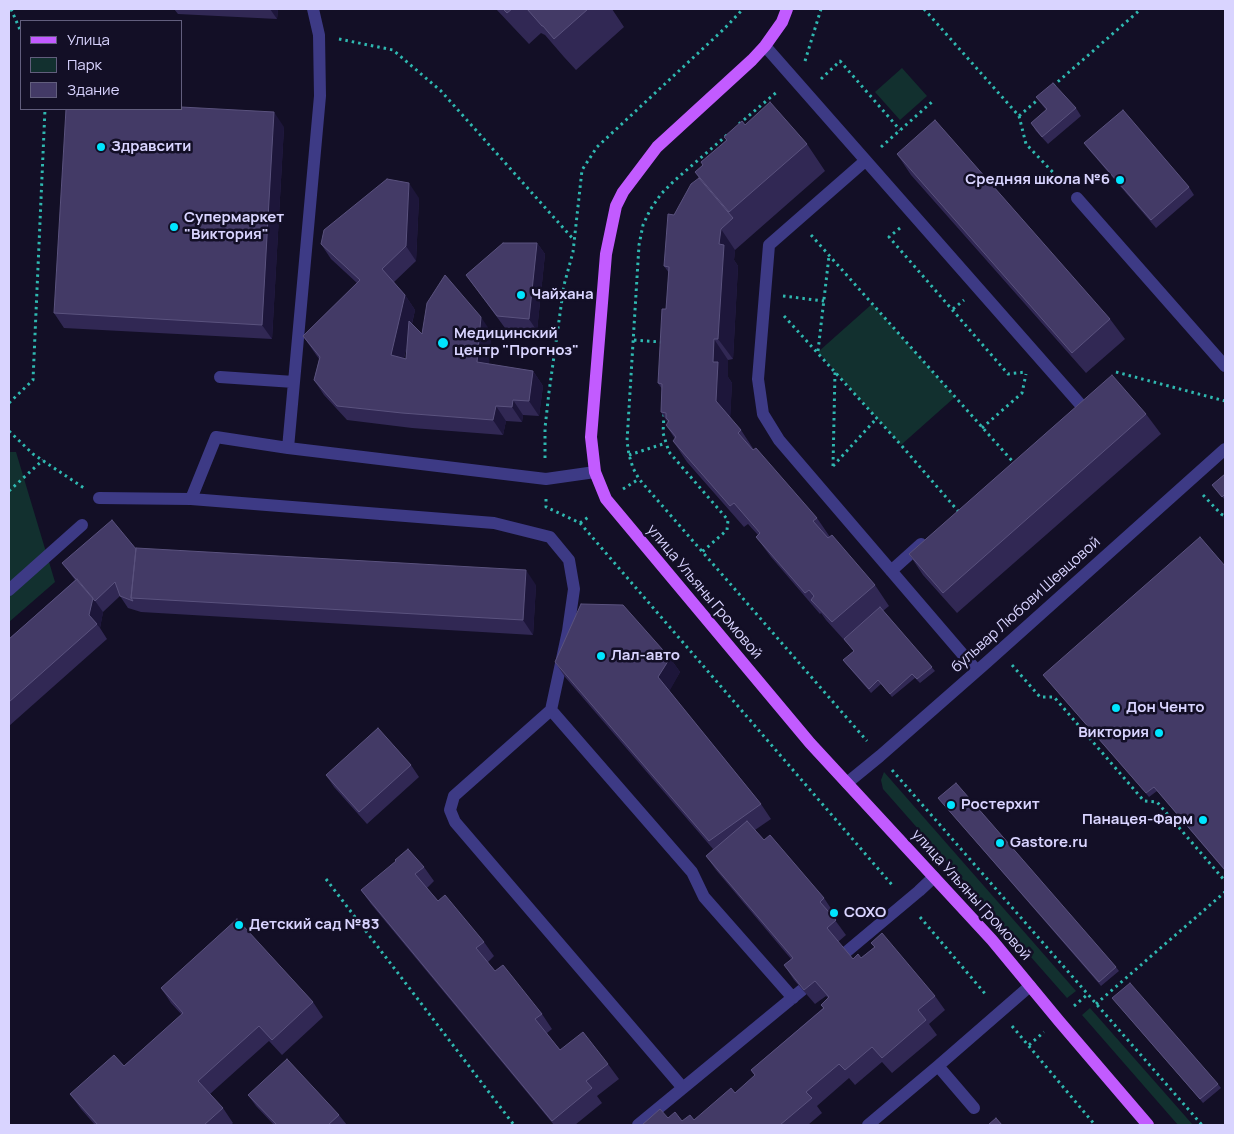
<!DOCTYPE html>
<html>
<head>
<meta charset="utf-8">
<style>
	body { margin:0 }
	#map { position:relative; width:1234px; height:1134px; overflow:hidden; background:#130f26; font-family:Manrope,sans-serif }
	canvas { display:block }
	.frame { position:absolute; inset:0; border:10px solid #d9d4ff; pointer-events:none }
	.legend { position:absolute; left:20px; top:20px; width:162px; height:90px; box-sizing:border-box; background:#130f26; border:1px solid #625e7d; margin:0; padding:6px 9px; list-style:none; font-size:15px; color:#d9d4ff }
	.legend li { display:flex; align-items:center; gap:10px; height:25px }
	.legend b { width:25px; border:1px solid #625e7d }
</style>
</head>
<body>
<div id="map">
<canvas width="1234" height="1134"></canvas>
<div class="frame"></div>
<ul class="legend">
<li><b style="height:6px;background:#c25bff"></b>Улица</li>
<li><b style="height:14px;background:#12302f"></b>Парк</li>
<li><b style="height:14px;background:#433a66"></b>Здание</li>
</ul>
</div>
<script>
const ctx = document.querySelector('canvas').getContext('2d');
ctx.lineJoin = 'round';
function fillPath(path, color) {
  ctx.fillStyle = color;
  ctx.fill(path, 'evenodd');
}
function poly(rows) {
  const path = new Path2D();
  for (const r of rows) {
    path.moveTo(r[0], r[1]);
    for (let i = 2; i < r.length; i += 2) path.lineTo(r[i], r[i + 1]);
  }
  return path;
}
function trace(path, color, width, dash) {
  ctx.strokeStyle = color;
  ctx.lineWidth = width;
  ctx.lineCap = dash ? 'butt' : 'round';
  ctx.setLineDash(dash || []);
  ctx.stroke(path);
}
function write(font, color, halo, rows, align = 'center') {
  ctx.font = font + ' Manrope,sans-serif';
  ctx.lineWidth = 5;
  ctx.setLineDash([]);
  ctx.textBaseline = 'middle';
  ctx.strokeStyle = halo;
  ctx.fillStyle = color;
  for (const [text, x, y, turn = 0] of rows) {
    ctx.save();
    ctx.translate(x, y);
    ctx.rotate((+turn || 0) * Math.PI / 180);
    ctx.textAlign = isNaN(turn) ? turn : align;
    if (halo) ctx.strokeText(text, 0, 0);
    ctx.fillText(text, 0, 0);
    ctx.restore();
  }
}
fillPath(poly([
	[902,68,927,96,900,120,875,92],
	[872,304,955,397,901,445,818,352],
	[9,452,16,452,55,582,9,622],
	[884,772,1076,991,1067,998,883,789,881,780],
	[1090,1008,1193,1125,1178,1125,1082,1015]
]), '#12302f');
trace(poly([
	[11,9,21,32],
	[924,9,1019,116,1026,144,1065,185],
	[339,39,393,50,441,91,574,240],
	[805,61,821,9],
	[821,79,840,61,900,130],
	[1053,86,1141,9],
	[1019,116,1041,97],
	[739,124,778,91],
	[727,135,674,181,661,194,650,210,643,225,639,245,627,441,629,455,633,468,639,479,867,741],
	[881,147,933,101],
	[900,228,889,237,1008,374,1026,372],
	[811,235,1014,463],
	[783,296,824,301],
	[953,309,964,300],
	[784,316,901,445,958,511],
	[634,340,661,342,663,344],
	[818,351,829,256],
	[1116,372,1225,401],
	[9,403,33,380,45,109],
	[664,414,663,433,669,452,728,520,727,530,702,552],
	[982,428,1022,393,1026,374],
	[9,431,33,454,84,488],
	[629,455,666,443],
	[545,458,545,428,549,392,564,285,573,252,582,170,597,147,724,29,743,9],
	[833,466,835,372],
	[833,466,877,418],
	[623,489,639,479],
	[9,491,43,460],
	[1203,495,1221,514,1225,516],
	[546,499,546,507,580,523,893,886],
	[580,523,590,516],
	[1012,665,1040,697,1054,697,1144,801,1157,802,1225,881],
	[892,770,1202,1125],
	[326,879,514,1125],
	[920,917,987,996],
	[1096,1004,1225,892],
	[1074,1006,1088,994],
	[1012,1026,1095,1125],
	[1029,1045,1044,1032]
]), '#2fb8b0', 3, [2.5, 4]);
trace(poly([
	[313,9,319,35,320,96,288,448,546,479,595,472],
	[765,46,1080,404],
	[865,161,769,245,758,379,763,414,779,440,977,671],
	[1077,198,1225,366],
	[220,377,294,382],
	[99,498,191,499,216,437,288,448],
	[191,499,494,523,550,537,569,560,574,589,568,631,551,710,454,796,450,810,455,822,683,1088],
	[891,571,921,544],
	[9,590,82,525],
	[551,710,692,872,704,897,793,998],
	[847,783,880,756,986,663,1225,449],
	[845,953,919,891,934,877],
	[938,1066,974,1108],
	[638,1125,802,990],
	[868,1125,938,1066,1030,986]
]), '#3d3a85', 12);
trace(poly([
	[787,9,782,22,765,46,752,60,657,147,623,192,616,206,606,254,591,437,595,472,606,499,810,743,992,940,1059,1021,1148,1125]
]), '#c25bff', 12);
fillPath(poly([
	[174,9,278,9,277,19,178,14],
	[496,9,612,9,624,27,576,70,564,57,545,35,541,33,529,44],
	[1036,97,1076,108,1081,116,1048,144,1036,131,1031,123,1046,110],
	[745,125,807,144,825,171,735,250,734,260,738,266,733,359,728,360,728,377,732,383,730,418,741,430,754,450,817,518,830,537,875,585,889,606,883,611,935,671,920,683,915,678,892,697,881,684,871,693,846,664,843,660,854,651,826,620,821,613,820,614,771,557,756,537,758,535,748,524,744,527,687,462,673,441,675,439,666,425,668,423,661,412,662,389,658,383,666,309,669,273,664,266,674,215,699,178,695,172,703,165,726,140,724,137],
	[284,127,272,339,64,328,54,313],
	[1084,143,1189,187,1194,195,1156,228,1090,151],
	[897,154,1110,319,1125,339,1086,373,911,175],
	[419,198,416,261,394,282,405,295,415,310,412,324,422,334,491,332,489,364,533,371,543,386,539,416,523,415,522,422,506,421,503,435,412,428,347,420,324,395,314,380,319,359,303,336,357,283,331,259,321,244],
	[407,345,406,359,404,358],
	[537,243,545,254,537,331,505,328,466,275],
	[1146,414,1161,434,957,613,923,575,909,554],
	[1225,474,1225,500,1212,485],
	[136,549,536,585,533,635,141,612,128,608,120,596,103,612,100,628,107,639,9,726,9,639,75,580,62,563],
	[1225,566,1225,871,1157,791,1149,797,1043,675],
	[670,658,680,672,669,691,761,804,771,819,755,830,764,840,824,898,834,913,832,916,846,935,838,942,853,959,861,958,874,947,871,943,935,996,945,1010,929,1024,937,1035,892,1073,882,1062,855,1085,849,1078,817,1106,822,1113,808,1125,642,1125,668,1118,682,1121,694,1120,735,1093,755,1076,751,1070,823,1008,821,1005,828,998,826,996,815,1004,794,980,784,965,791,959,716,870,706,856,713,849,565,677,555,662],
	[411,765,419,777,367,824,334,787,326,775],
	[938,798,1116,967,1119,971,1101,986],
	[424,867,434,881,427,888,438,901,484,942,494,956,488,962,495,971,542,1014,552,1029,547,1033,560,1050,608,1064,619,1079,597,1096,602,1103,575,1125,554,1125,371,904,361,890],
	[161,988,313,1002,323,1017,282,1055,269,1041,210,1094,223,1108,233,1123,231,1125,95,1125,81,1109,70,1094,124,1066,182,1015,171,1003],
	[1112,998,1218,1084,1221,1088,1203,1103],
	[248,1095,339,1115,347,1125,274,1125,256,1106]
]), '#312854');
fillPath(poly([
	[270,9,278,9,277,19],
	[274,112,284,127,272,339,262,325],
	[409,183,419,198,416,261,406,246],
	[721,229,735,250,734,260,738,266,733,359,718,339,719,244],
	[537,243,545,254,537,331,529,319],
	[405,295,415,310,401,370,391,355],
	[481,317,491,332,488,377,477,362],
	[714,339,728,360,728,377,732,383,730,422,716,401,713,362],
	[533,371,543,386,539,416,529,401],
	[513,400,523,415,522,422,512,407],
	[496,406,506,421,503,435,493,420],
	[526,570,536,585,533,635,523,620],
	[93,598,103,612,100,628,89,615],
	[670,658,680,672,669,692,658,677]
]), '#1d163a');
const building = poly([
	[503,9,512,9,507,13,503,9],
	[527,9,588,9,554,39,543,26,542,26,527,9],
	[1053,83,1076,108,1042,137,1031,123,1047,109,1036,97,1053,83],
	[770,102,807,144,729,212,695,172,703,165,701,162,727,140,724,137,742,121,745,125,770,102],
	[181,107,274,112,262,325,54,313,66,109,181,109,181,107],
	[1123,110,1189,187,1151,220,1084,143,1123,110],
	[935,120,1110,319,1072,353,897,154,935,120],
	[699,178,733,218,721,229,719,244,724,245,718,339,714,339,713,362,718,362,716,401,741,430,738,433,753,450,756,448,817,518,813,521,828,538,832,535,875,585,832,622,811,600,814,596,809,590,805,593,756,537,760,533,734,503,730,506,673,441,676,437,666,425,669,421,666,418,666,413,661,412,662,384,658,383,662,309,666,309,669,267,664,266,668,214,674,215,691,184,699,178],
	[387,179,409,183,406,246,382,269,405,295,391,355,406,359,409,321,422,334,427,303,445,275,481,317,477,362,533,371,529,401,513,400,512,407,496,406,493,420,402,413,337,406,314,380,320,357,303,336,360,280,321,244,324,230,387,179],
	[503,243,537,243,529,319,497,316,466,275,503,243],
	[1112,375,1146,414,943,593,909,554,1112,375],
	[1225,474,1225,494,1222,497,1212,485,1225,474],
	[112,520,136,549,131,598,133,601,120,596,115,582,95,601,62,563,112,520],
	[1200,537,1225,566,1225,870,1154,787,1146,793,1043,675,1200,537],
	[136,548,526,570,523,620,131,598,136,548],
	[77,579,93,598,89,615,97,624,9,702,9,639,77,579],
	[581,604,623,605,670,658,658,677,761,804,709,841,555,662,581,604],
	[880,607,932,667,917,679,912,674,890,694,878,680,869,689,843,660,854,651,844,639,880,607],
	[378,728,411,765,359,812,326,775,378,728],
	[956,783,1116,967,1099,982,938,798,956,783],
	[747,821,764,840,770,835,824,898,820,902,836,920,827,928,853,959,858,954,861,958,875,947,871,943,882,933,935,996,918,1010,926,1020,882,1058,872,1047,845,1070,839,1064,806,1092,812,1098,780,1125,642,1125,660,1109,668,1118,675,1112,682,1121,690,1115,694,1120,731,1088,735,1093,755,1075,751,1070,824,1008,821,1005,829,997,815,981,804,990,784,965,793,958,706,856,747,821],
	[408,849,424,867,415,874,438,901,445,895,484,942,476,948,495,971,503,965,542,1014,535,1019,560,1050,583,1032,608,1064,586,1081,592,1088,552,1121,361,890,396,861,395,860,408,849],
	[237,919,313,1002,272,1040,259,1026,198,1081,223,1108,204,1125,98,1125,70,1094,114,1055,124,1066,183,1013,161,988,237,919],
	[1130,983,1218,1084,1200,1099,1112,998,1130,983],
	[287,1059,339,1115,328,1125,277,1125,248,1095,287,1059],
	[996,1118,1002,1125,988,1125,996,1118]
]);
fillPath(building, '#433a66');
trace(building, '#5a527e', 1);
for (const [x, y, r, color] of [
	[101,147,5,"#00e5ff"],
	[1120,180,5,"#00e5ff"],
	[174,227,5,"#00e5ff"],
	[521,295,5,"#00e5ff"],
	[443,343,6,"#00e5ff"],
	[601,656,5,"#00e5ff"],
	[1116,708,5,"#00e5ff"],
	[1159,733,5,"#00e5ff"],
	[951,805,5,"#00e5ff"],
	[1203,820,5,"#00e5ff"],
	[1000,843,5,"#00e5ff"],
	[834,913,5,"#00e5ff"],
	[239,925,5,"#00e5ff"]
]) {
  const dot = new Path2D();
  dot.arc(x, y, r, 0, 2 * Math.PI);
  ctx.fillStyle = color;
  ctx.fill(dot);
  trace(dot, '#130f26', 2);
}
write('bold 15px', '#d9d4ff', '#130f26', [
	["Здравсити",111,147],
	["Средняя школа №6",1110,180,"right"],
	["Супермаркет",184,218],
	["\"Виктория\"",184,235],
	["Чайхана",531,295],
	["Медицинский",454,334],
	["центр \"Прогноз\"",454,351],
	["Лал-авто",611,656],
	["Дон Ченто",1126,708],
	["Виктория",1149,733,"right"],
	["Ростерхит",961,805],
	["Панацея-Фарм",1193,820,"right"],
	["Gastore.ru",1010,843],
	["СОХО",844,913],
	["Детский сад №83",249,925]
], 'left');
write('15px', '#d9d4ff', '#130f26', [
	["улица Ульяны Громовой",704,592,50],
	["бульвар Любови Шевцовой",1026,605,-42],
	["улица Ульяны Громовой",971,895,48]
]);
</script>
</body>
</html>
